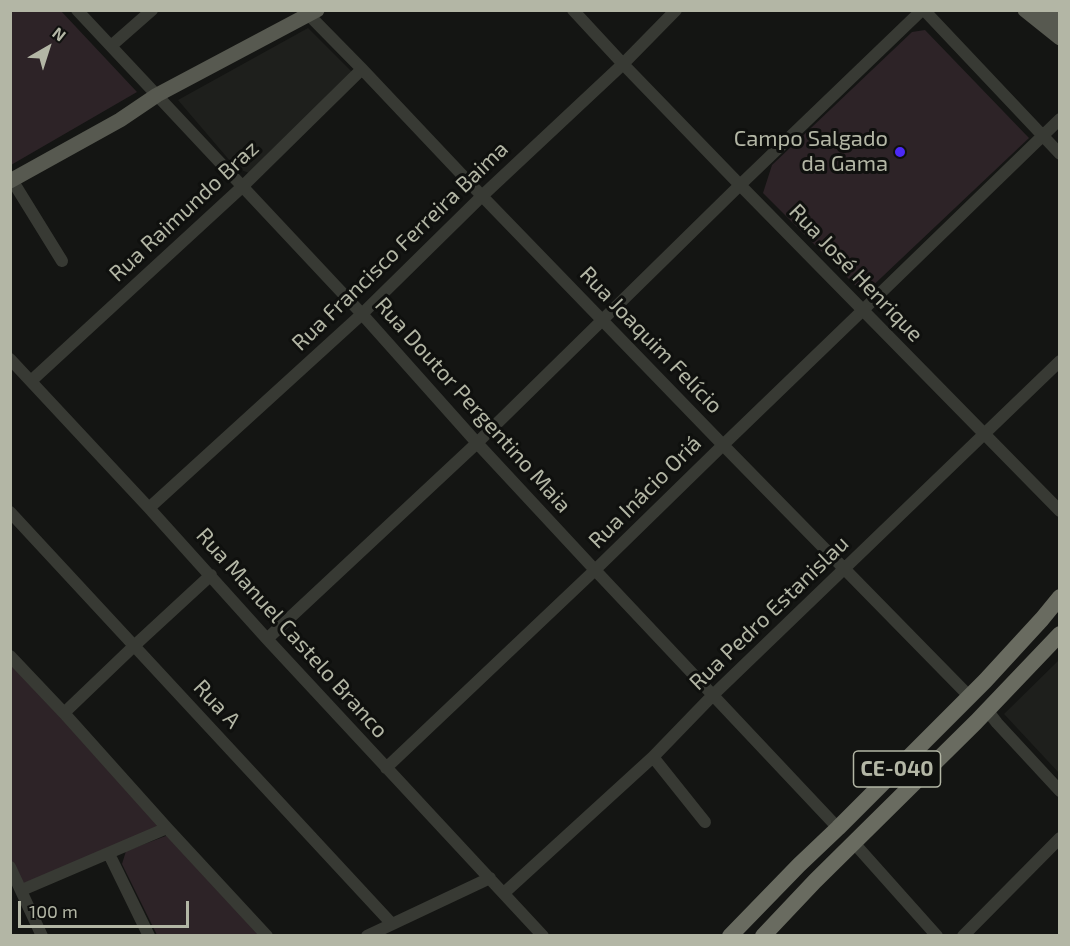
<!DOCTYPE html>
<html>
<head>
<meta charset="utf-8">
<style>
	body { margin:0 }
	#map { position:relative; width:1070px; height:946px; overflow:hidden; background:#141513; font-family:"Exo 2",sans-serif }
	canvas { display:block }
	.frame { position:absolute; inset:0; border:12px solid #b3b6a5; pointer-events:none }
	.north { position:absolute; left:18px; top:18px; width:60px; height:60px; -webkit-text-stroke:4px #0f100e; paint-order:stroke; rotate:39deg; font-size:16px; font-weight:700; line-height:24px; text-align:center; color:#b3b6a5 }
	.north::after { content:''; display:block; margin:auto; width:21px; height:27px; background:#b3b6a5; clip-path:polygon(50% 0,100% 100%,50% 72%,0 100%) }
	.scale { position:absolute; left:18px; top:901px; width:171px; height:27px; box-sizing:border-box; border:3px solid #b3b6a5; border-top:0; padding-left:8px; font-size:18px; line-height:21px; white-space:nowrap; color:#b3b6a5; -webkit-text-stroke:4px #0f100e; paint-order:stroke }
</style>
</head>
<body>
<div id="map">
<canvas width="1070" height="946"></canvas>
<div class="frame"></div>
<div class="north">N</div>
<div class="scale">100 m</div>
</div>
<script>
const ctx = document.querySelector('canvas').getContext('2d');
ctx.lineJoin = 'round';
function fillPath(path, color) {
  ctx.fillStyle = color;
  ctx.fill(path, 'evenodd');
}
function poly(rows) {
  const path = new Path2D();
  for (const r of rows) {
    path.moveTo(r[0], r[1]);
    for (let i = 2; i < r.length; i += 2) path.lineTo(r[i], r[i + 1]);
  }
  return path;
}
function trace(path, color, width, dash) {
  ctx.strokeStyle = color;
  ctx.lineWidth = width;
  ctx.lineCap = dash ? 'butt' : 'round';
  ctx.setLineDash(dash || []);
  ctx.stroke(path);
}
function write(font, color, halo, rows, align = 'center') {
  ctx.font = font + ' "Exo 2",sans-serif';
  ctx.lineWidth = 6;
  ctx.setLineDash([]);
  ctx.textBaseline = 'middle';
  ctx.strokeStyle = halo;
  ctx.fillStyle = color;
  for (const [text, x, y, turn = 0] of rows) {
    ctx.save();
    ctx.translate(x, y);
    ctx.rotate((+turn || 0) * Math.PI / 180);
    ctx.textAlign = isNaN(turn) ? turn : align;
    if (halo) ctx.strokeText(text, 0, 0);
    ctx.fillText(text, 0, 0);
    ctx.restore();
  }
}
fillPath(poly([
	[308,28,354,74,249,173,236,168,178,100],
	[1059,660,1059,773,1004,714]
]), '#1e1f1c');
fillPath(poly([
	[10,11,61,11,137,92,11,165],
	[925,30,1029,138,864,294,763,193,772,165,912,32],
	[10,659,167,828,22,890,10,866],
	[171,834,259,935,157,935,122,864,126,851]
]), '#2d2327');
trace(poly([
	[77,10,362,314,477,443,595,570,838,828],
	[304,10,362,69,482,196,723,445,969,696],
	[573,10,623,64,740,185,1060,511],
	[924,10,1060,154],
	[111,46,152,10],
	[12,180,62,261],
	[10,359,149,508,267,639,543,936],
	[31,381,242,187,362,69],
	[149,508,362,314,482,196,623,64,676,10],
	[10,512,392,924],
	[267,639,477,443,740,185,922,10],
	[10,656,64,713,167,828,267,936],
	[987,710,997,723,1060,791],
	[64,713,134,646,211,575],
	[653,757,705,822],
	[386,768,595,570,723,445,863,310,1060,119],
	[854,843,937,936],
	[109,854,149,936],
	[10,867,42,936],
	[22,890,167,828],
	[504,893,653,757,713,695,1060,361],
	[367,936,490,878],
	[963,936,1060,838]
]), '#383a34', 12);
trace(poly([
	[1025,10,1060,38],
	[1045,10,1060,22],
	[10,181,120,120,157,95,317,10]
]), '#575950', 15);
trace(poly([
	[730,936,799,865,838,828,985,681,1042,619,1060,597],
	[763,936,815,881,976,722,1060,634]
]), '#696b60', 16);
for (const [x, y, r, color] of [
	[900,152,6,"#4c29f8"]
]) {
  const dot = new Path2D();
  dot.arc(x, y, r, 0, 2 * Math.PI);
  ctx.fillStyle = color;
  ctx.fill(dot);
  trace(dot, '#0f100e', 2);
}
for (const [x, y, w] of [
	[897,769,87]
]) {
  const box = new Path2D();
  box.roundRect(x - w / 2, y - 18, w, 36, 4.5);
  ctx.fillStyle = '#0f100e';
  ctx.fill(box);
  trace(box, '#b3b6a5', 1.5);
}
write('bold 21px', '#b3b6a5', null, [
	["CE-040",897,769]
]);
write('22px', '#b3b6a5', '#0f100e', [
	["Campo Salgado",888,139],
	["da Gama",888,164]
], 'right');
write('22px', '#b3b6a5', '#0f100e', [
	["Rua Raimundo Braz",184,211,-43],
	["Rua Francisco Ferreira Baima",400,246,-44],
	["Rua José Henrique",856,273,46],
	["Rua Joaquim Felício",651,340,46],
	["Rua Doutor Pergentino Maia",473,405,48],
	["Rua Inácio Oriá",645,492,-45],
	["Rua Pedro Estanislau",769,613,-44],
	["Rua Manuel Castelo Branco",292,633,48],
	["Rua A",217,704,47]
]);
</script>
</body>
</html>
